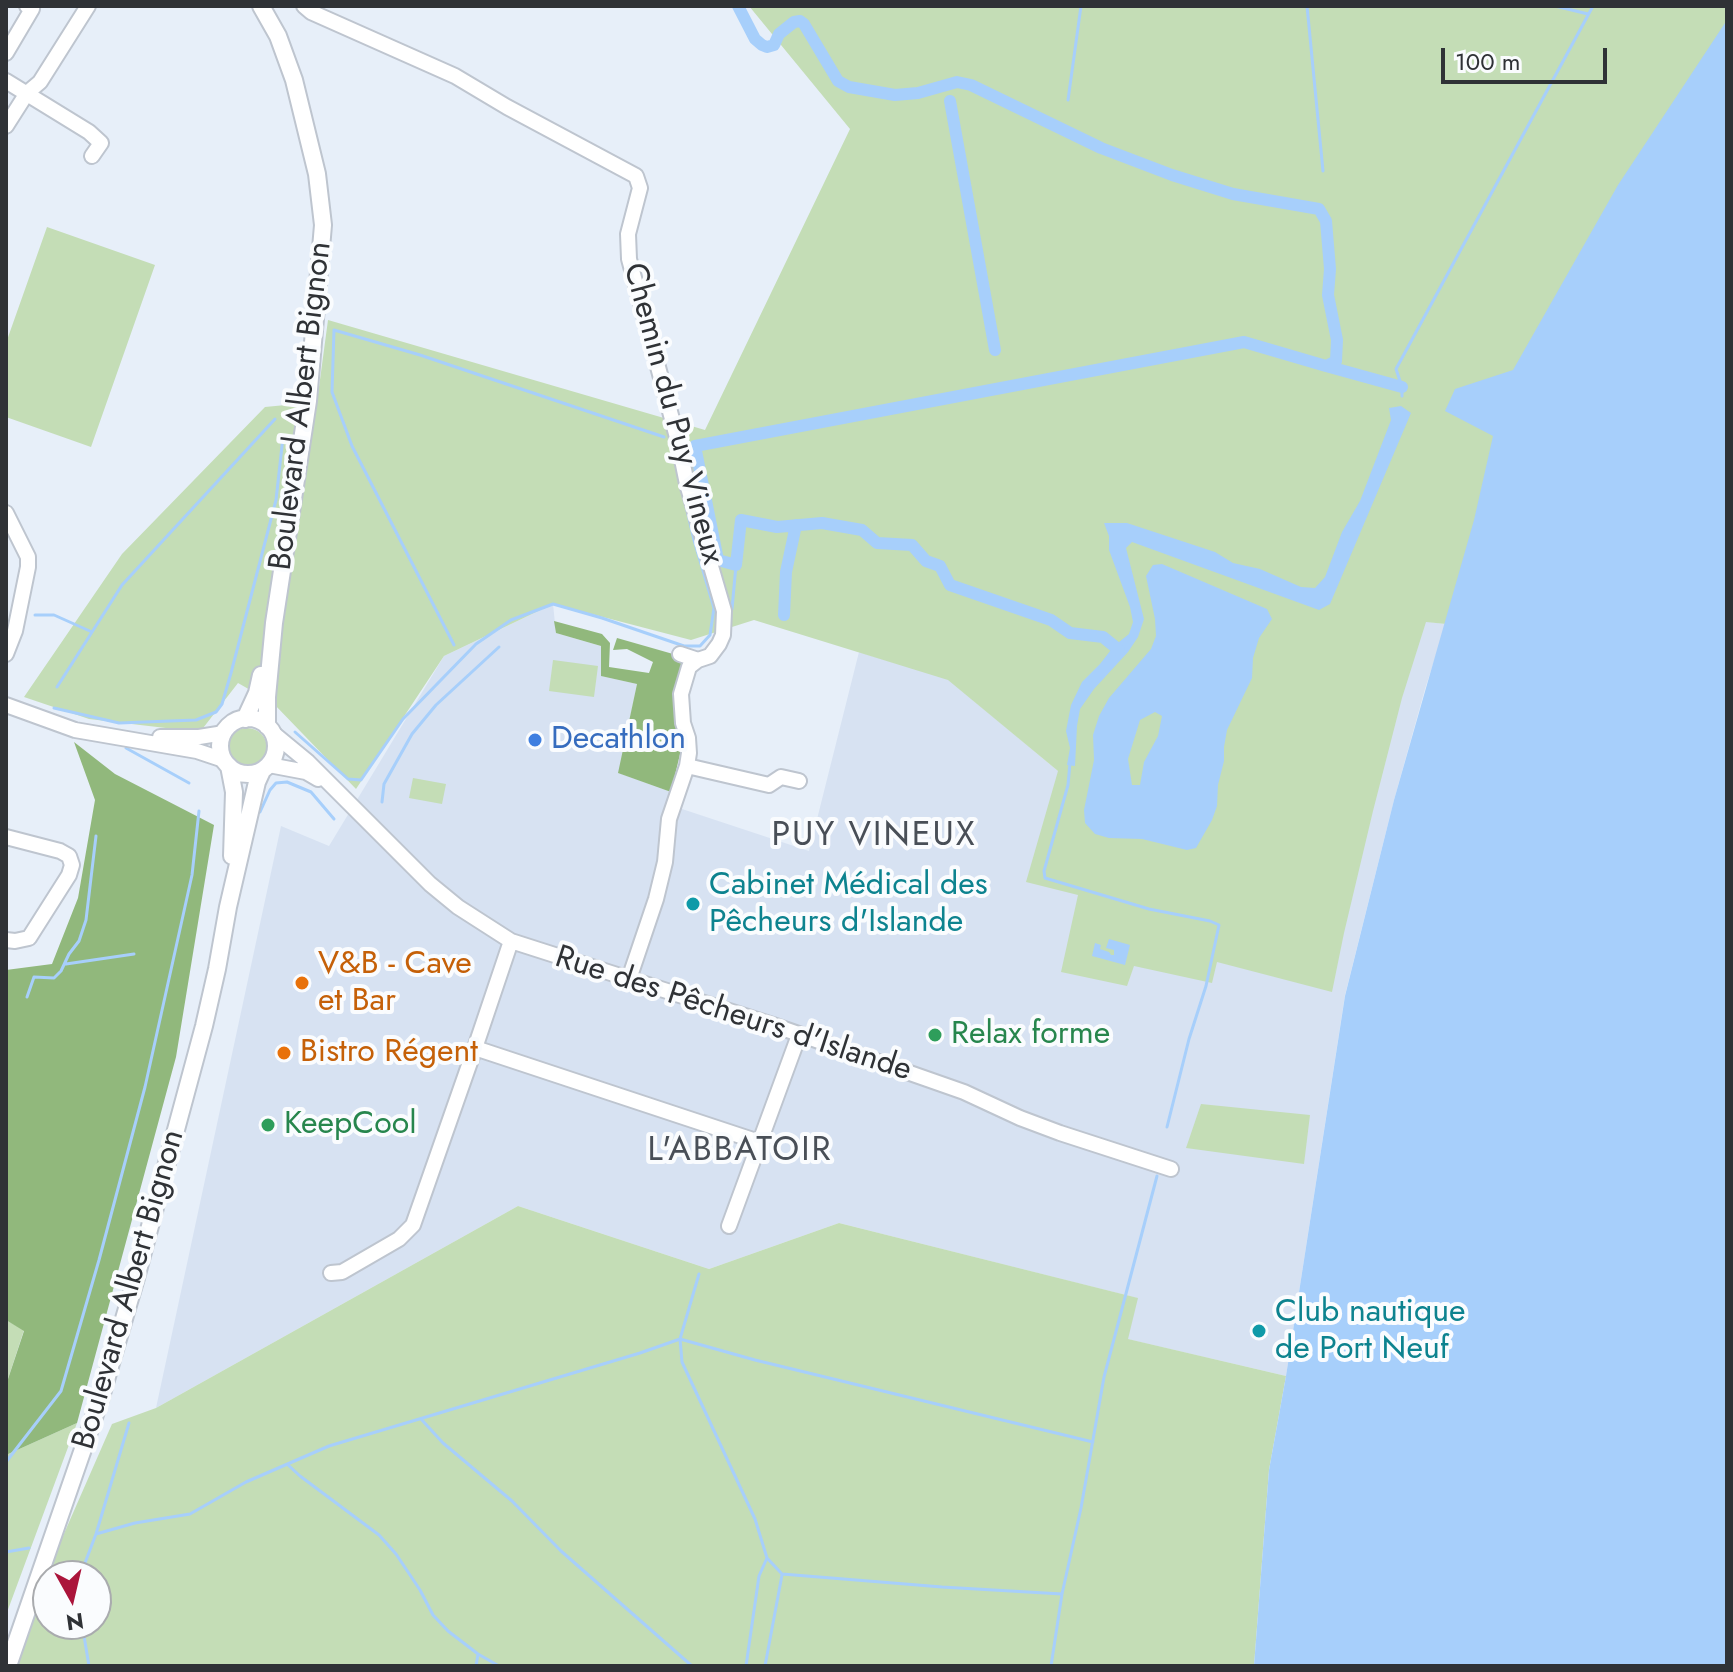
<!DOCTYPE html>
<html>
<head>
<meta charset="utf-8">
<style>
	body { margin:0 }
	#map { position:relative; width:1733px; height:1672px; overflow:hidden; background:#e7eff9; font-family:Jost,sans-serif }
	canvas { display:block }
	.frame { position:absolute; inset:0; border:8px solid #2f3236; pointer-events:none }
	.north { position:absolute; left:32px; top:1560px; width:80px; height:80px; box-sizing:border-box; background:#fafcfe; border:2px solid #a9abae; border-radius:50%; rotate:172deg; font-size:22px; font-weight:700; line-height:32px; text-align:center; color:#2f3236 }
	.north::after { content:''; display:block; margin:auto; width:28px; height:36px; background:#ab153b; clip-path:polygon(50% 0,100% 100%,50% 72%,0 100%) }
	.scale { position:absolute; left:1441px; top:48px; width:166px; height:36px; box-sizing:border-box; border:4px solid #2f3236; border-top:0; padding-left:10px; font-size:24px; line-height:28px; white-space:nowrap; color:#2f3236; -webkit-text-stroke:6px #fafcfe; paint-order:stroke }
</style>
</head>
<body>
<div id="map">
<canvas width="1733" height="1672"></canvas>
<div class="frame"></div>
<div class="north">N</div>
<div class="scale">100 m</div>
</div>
<script>
const ctx = document.querySelector('canvas').getContext('2d');
ctx.lineJoin = 'round';
function fillPath(path, color) {
  ctx.fillStyle = color;
  ctx.fill(path, 'evenodd');
}
function poly(rows) {
  const path = new Path2D();
  for (const r of rows) {
    if (r.length === 3) {
      path.moveTo(r[0] + r[2], r[1]);
      path.arc(r[0], r[1], r[2], 0, 2 * Math.PI);
      continue;
    }
    path.moveTo(r[0], r[1]);
    for (let i = 2; i < r.length; i += 2) path.lineTo(r[i], r[i + 1]);
  }
  return path;
}
function trace(path, color, width, dash) {
  ctx.strokeStyle = color;
  ctx.lineWidth = width;
  ctx.lineCap = dash ? 'butt' : 'round';
  ctx.setLineDash(dash || []);
  ctx.stroke(path);
}
function write(font, color, halo, rows, align = 'center') {
  ctx.font = font + ' Jost,sans-serif';
  ctx.lineWidth = 8;
  ctx.setLineDash([]);
  ctx.textBaseline = 'middle';
  ctx.strokeStyle = halo;
  ctx.fillStyle = color;
  for (const [text, x, y, turn = 0] of rows) {
    ctx.save();
    ctx.translate(x, y);
    ctx.rotate((+turn || 0) * Math.PI / 180);
    ctx.textAlign = isNaN(turn) ? turn : align;
    if (halo) ctx.strokeText(text, 0, 0);
    ctx.fillText(text, 0, 0);
    ctx.restore();
  }
}
fillPath(poly([
	[553,604,556,633,601,646,602,676,637,684,619,773,671,792,676,807,809,851,859,652,948,679,1058,771,1279,604,1446,624,1425,689,1394,800,1345,995,1286,1376,1127,1339,1137,1298,839,1223,709,1269,518,1206,156,1408,281,826,329,846,444,656]
]), '#d7e2f2');
fillPath(poly([
	[749,6,1727,6,1727,106,1508,422,1446,624,1426,622,1402,698,1373,811,1344,933,1332,992,1217,962,1212,983,1134,966,1127,986,1061,972,1078,895,1026,882,1058,771,948,680,754,620,691,640,553,604,444,656,356,789,273,703,238,683,200,732,89,719,24,697,122,554,265,407,317,402,328,320,705,430,850,129],
	[47,227,155,265,91,447,6,417,6,343],
	[553,660,598,666,594,697,549,691],
	[247,748,20],
	[413,778,446,784,442,804,409,798],
	[1201,1104,1310,1115,1304,1164,1186,1148],
	[518,1206,709,1269,839,1223,1138,1298,1128,1339,1286,1376,1269,1470,1254,1666,6,1666,112,1424,156,1408],
	[48,1576,96,1576,96,1624,48,1624],
	[6,1320,24,1330,6,1385],
	[77,1423,6,1615,6,1455]
]), '#c4ddb6');
fillPath(poly([
	[554,621,602,634,610,643,609,667,649,673,653,662,627,649,613,650,617,638,680,656,683,663,676,723,680,740,680,754,671,792,618,773,637,684,601,676,601,646,556,633],
	[74,742,115,774,214,825,176,1057,77,1423,6,1455,6,1385,24,1331,6,1320,6,970,52,964,78,898,95,800]
]), '#91b87c');
fillPath(poly([
	[1727,20,1727,1666,1254,1666,1269,1470,1286,1376,1345,996,1394,800,1474,520,1493,436,1445,411,1455,389,1513,370,1618,185],
	[1401,406,1411,413,1330,604,1319,610,1132,542,1126,548,1144,619,1138,637,1128,652,1094,689,1080,709,1077,726,1075,766,1067,765,1070,748,1066,731,1071,705,1082,682,1100,664,1114,646,1129,634,1133,622,1130,607,1109,550,1109,536,1104,523,1127,523,1215,552,1233,563,1260,569,1301,587,1315,588,1325,577,1342,532,1360,501,1391,420,1389,408],
	[1162,564,1267,609,1272,619,1259,638,1253,658,1252,678,1227,730,1224,747,1224,761,1218,785,1217,806,1212,820,1196,848,1187,850,1142,839,1109,838,1095,834,1085,823,1084,810,1094,760,1093,735,1099,716,1109,698,1151,649,1156,636,1155,619,1146,576,1153,565],
	[1155,712,1162,716,1158,736,1144,762,1140,785,1132,785,1128,759,1140,720],
	[1109,939,1130,945,1125,965,1092,956,1095,943,1101,945,1100,949,1109,952,1111,955,1114,955,1114,950,1106,948]
]), '#a7cffb');
trace(poly([
	[1307,6,1323,171],
	[1555,6,1588,14],
	[1068,100,1081,6],
	[1402,396,1402,387,1396,369,1593,6],
	[727,611,732,609,736,565],
	[35,615,54,615,92,632],
	[454,645,352,446,332,392,334,330,420,355,664,437],
	[57,687,122,585,275,419],
	[54,708,119,723,196,720,216,712,222,704,231,673,276,500,283,437],
	[295,732,348,779,361,780,403,719,476,644,511,620,553,604,602,618,684,646,700,646,710,635,714,608,694,540,685,502],
	[126,748,189,783],
	[1070,763,1068,785,1044,871,1045,878,1149,909,1210,921,1219,925,1206,986,1189,1039,1167,1127],
	[382,802,384,784,412,734,436,705,499,647],
	[260,812,270,790,276,783,287,782,311,792,334,819],
	[66,964,134,954],
	[27,997,34,977,54,978,61,971,69,954,79,941,86,920,96,836],
	[699,1274,680,1339,682,1362,755,1519,767,1558,782,1574,942,1587,1062,1594],
	[421,1419,443,1443,512,1501,561,1551,692,1666],
	[6,1462,61,1391,99,1260,145,1087,192,875,199,811],
	[287,1464,300,1476,379,1535,396,1554,420,1590,433,1615,448,1631,478,1654,499,1666],
	[96,1534,135,1523,190,1514,246,1482,329,1446,640,1353,680,1339,755,1360,1093,1442],
	[6,1552,29,1548],
	[80,1576,96,1534,129,1423],
	[82,1624,89,1666],
	[476,1666,478,1654],
	[746,1666,759,1576,767,1558],
	[765,1666,782,1575],
	[1051,1666,1062,1594,1081,1508,1104,1377,1157,1176]
]), '#a7cffb', 3);
trace(poly([
	[738,6,755,39,762,45,767,47,774,45,779,34,794,22,800,21,804,24,838,81,849,87,895,95,918,93,957,82,971,85,1101,148,1172,175,1233,194,1319,209,1326,221,1330,269,1328,295,1337,340,1336,361,1326,366,1244,342,695,446,718,560,736,565,741,520,777,527,822,523,862,530,877,543,912,545,926,561,940,566,950,585,1051,620,1070,633,1103,637,1119,650],
	[950,101,995,350],
	[1326,366,1402,387],
	[784,615,786,572,796,525]
]), '#a7cffb', 12);
const minor = poly([
	[304,6,311,12,455,76,507,107,636,176,640,188,628,234,629,259,679,445,687,484,724,611,723,635,719,644,710,656,698,660,680,654],
	[6,53,32,9,27,6],
	[6,81,89,132,101,143,92,156],
	[6,126,27,93,40,82,88,6],
	[6,513,28,557,28,567,15,631,6,654],
	[6,705,75,730,197,751,224,760],
	[274,734,308,762,430,884,458,907,511,941,773,1025,964,1092,1020,1118,1060,1133,1171,1169],
	[160,737,199,737,224,733],
	[269,765,306,772,318,779],
	[687,766,769,785,781,777,799,781],
	[6,837,60,851,69,856,72,865,69,875,29,938,15,941,6,940],
	[629,979,656,899,665,862,669,819,687,766,689,753,688,738,683,723,681,694,689,667,698,660],
	[475,1048,759,1142],
	[729,1226,799,1035],
	[331,1273,342,1272,399,1239,413,1225,475,1048,511,941]
]);
const major = poly([
	[261,6,278,36,294,80,317,174,323,225,308,401,274,623,267,697,267,726],
	[248,746,28],
	[245,719,257,693,261,675],
	[229,766,234,792,232,856],
	[8,1666,101,1397,136,1278,204,1026,217,969,228,907,257,782,262,771]
]);
trace(minor, '#bec5cf', 18);
trace(major, '#bec5cf', 20);
trace(minor, '#fff', 14);
trace(major, '#fff', 16);
for (const [x, y, r, color] of [
	[535,740,8,"#3f7fe0"],
	[693,904,8,"#0f9aa8"],
	[302,983,8,"#e8710a"],
	[935,1035,8,"#2e9e5b"],
	[284,1053,8,"#e8710a"],
	[268,1125,8,"#2e9e5b"],
	[1259,1331,8,"#0f9aa8"]
]) {
  const dot = new Path2D();
  dot.arc(x, y, r, 0, 2 * Math.PI);
  ctx.fillStyle = color;
  ctx.fill(dot);
  trace(dot, '#fafcfe', 3);
}
write('32px', '#2f3236', '#fafcfe', [
	["Boulevard Albert Bignon",302,406,-83],
	["Chemin du Puy Vineux",672,414,75],
	["Rue des Pêcheurs d'Islande",733,1015,18],
	["Boulevard Albert Bignon",130,1290,-74]
]);
write('32px', '#366cbe', '#fafcfe', [
	["Decathlon",551,740]
], 'left');
write('32px', '#0d838f', '#fafcfe', [
	["Cabinet Médical des",709,886],
	["Pêcheurs d'Islande",709,923],
	["Club nautique",1275,1313],
	["de Port Neuf",1275,1350]
], 'left');
write('32px', '#c56008', '#fafcfe', [
	["V&B - Cave",318,965],
	["et Bar",318,1002],
	["Bistro Régent",300,1053]
], 'left');
write('32px', '#27864d', '#fafcfe', [
	["Relax forme",951,1035],
	["KeepCool",284,1125]
], 'left');
ctx.letterSpacing = '2px';
write('34px', '#494f57', '#fafcfe', [
	["PUY VINEUX",874,837],
	["L'ABBATOIR",740,1152]
]);
ctx.letterSpacing = '0px';
</script>
</body>
</html>
